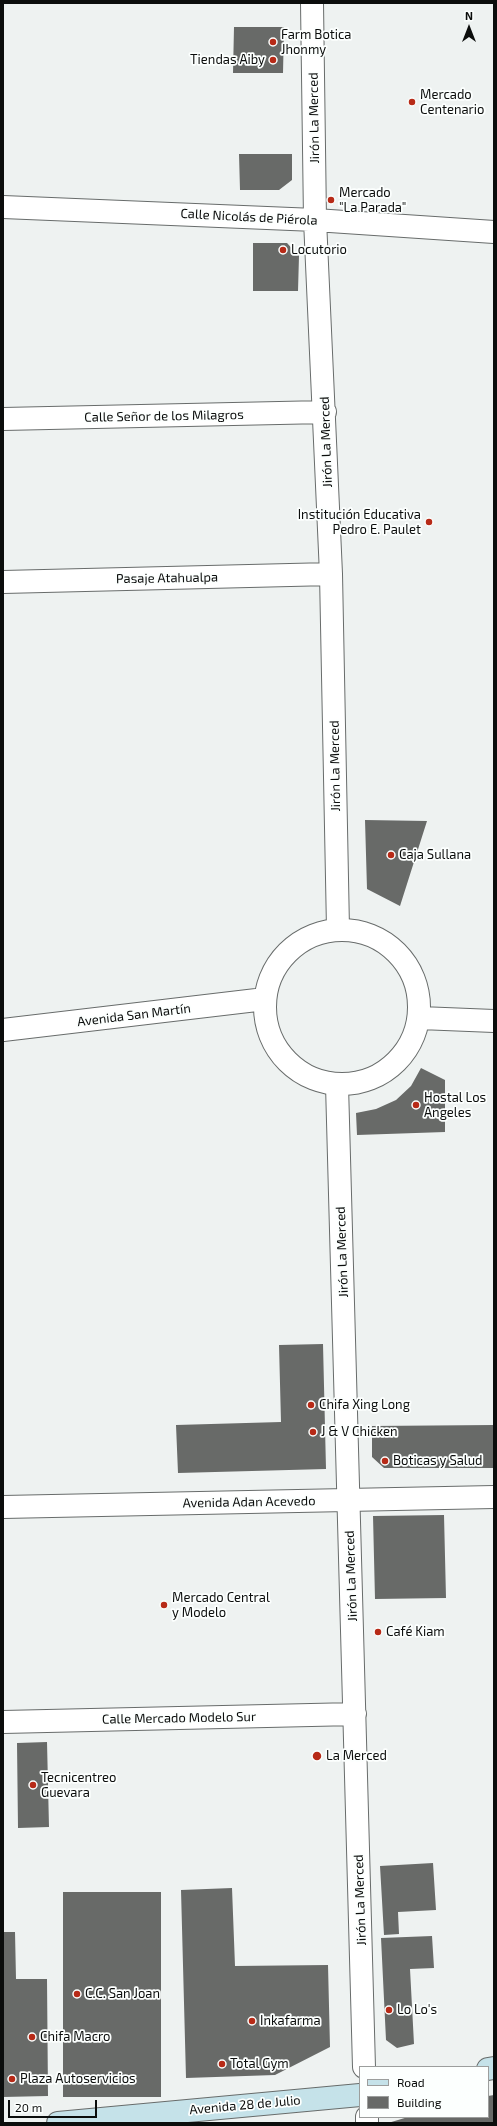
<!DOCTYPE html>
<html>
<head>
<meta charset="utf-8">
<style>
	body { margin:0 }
	#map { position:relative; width:497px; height:2126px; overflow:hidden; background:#eef2f1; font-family:"Exo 2",sans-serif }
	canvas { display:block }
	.frame { position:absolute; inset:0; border:4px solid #0b0d0c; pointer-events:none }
	.legend { position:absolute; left:359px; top:2066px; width:130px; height:52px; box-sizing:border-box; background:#fcfffe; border:1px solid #9c9e9d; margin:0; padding:5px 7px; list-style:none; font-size:12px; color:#0b0d0c }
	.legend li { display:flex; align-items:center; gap:8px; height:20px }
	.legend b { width:20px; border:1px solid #9c9e9d }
	.north { position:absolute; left:449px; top:8px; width:40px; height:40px; -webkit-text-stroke:3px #fcfffe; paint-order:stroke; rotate:0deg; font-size:11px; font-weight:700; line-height:16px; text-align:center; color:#0b0d0c }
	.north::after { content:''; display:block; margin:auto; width:14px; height:18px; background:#0b0d0c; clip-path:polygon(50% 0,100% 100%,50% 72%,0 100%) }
	.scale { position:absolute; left:8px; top:2100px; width:89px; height:18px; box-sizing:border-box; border:2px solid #0b0d0c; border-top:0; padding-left:5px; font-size:12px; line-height:14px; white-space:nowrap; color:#0b0d0c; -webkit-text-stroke:3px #fcfffe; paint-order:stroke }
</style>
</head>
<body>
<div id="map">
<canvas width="497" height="2126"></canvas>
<div class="frame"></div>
<ul class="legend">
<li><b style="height:5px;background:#c5e2e9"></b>Road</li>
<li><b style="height:11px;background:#686a68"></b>Building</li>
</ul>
<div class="north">N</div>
<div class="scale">20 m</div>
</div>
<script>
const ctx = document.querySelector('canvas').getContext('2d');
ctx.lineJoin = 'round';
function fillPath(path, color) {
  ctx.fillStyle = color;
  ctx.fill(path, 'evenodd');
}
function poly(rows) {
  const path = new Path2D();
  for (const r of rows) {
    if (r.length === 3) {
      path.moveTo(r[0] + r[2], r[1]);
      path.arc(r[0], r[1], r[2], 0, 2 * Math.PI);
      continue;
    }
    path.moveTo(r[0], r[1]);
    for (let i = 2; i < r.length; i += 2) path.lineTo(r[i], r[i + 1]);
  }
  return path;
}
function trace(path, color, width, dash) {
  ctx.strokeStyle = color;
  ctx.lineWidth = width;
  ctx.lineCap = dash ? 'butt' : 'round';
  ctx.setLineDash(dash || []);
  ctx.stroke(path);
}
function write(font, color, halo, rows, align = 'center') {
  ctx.font = font + ' "Exo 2",sans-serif';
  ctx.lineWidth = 3.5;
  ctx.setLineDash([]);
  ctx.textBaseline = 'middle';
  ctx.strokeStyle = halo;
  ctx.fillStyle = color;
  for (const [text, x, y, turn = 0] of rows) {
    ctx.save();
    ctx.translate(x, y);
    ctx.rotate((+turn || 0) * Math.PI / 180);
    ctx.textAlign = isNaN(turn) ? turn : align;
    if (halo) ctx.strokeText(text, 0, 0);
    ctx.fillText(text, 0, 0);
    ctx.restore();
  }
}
fillPath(poly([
	[234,27,284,27,283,73,233,73],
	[239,154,292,154,292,180,279,190,240,190],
	[253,243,287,243,299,256,298,291,253,291],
	[365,820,427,821,400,906,367,889],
	[421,1068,445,1080,445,1132,357,1135,356,1113,376,1109,396,1100,411,1086],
	[323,1344,326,1469,178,1473,176,1425,281,1422,279,1345],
	[494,1425,494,1468,384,1468,372,1457,372,1426],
	[444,1515,446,1598,375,1599,373,1516],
	[47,1742,49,1827,18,1828,17,1743],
	[433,1863,436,1910,398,1912,399,1934,384,1935,380,1866],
	[232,1888,235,1966,328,1965,330,2047,275,2075,186,2078,181,1890],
	[63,1892,161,1892,161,2097,63,2097],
	[3,1932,15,1932,16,1979,47,1979,48,2096,3,2097],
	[432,1936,434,1968,410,1969,414,2044,397,2048,386,2040,381,1938],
	[494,2095,494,2123,388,2123,408,2117,488,2117,488,2096]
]), '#686a68');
const minor = poly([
	[312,3,315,220,331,574,338,929],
	[3,207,315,220,494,232],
	[3,419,325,412],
	[3,582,331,574],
	[337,1085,364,2067],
	[3,1507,494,1497],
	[3,1722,355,1714],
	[367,2117,367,2123]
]);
const tertiary = poly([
	[342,1007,77],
	[420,1018,494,1021],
	[3,1030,265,999]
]);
const secondary = poly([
	[488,2069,494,2068],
	[58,2123,360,2095]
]);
trace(minor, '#686c6b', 24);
trace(tertiary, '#686c6b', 24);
trace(secondary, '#686c6b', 24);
trace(minor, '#fff', 22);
trace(tertiary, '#fff', 22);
trace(secondary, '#c5e2e9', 22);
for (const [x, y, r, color] of [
	[273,42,4,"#b72a17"],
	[273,60,4,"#b72a17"],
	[412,102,4,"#b72a17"],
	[331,200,4,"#b72a17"],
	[283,250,4,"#b72a17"],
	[429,522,4,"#b72a17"],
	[391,855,4,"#b72a17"],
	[416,1105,4,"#b72a17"],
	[311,1405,4,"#b72a17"],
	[313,1432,4,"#b72a17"],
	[385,1461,4,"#b72a17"],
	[164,1605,4,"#b72a17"],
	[378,1632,4,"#b72a17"],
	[317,1756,5,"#b72a17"],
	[33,1785,4,"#b72a17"],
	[77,1994,4,"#b72a17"],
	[389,2010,4,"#b72a17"],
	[252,2021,4,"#b72a17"],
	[32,2037,4,"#b72a17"],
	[222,2064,4,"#b72a17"],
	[12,2079,4,"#b72a17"]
]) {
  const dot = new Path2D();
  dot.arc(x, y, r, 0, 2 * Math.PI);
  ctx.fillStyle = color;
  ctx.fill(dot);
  trace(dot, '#fcfffe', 1.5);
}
write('13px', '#0b0d0c', '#fcfffe', [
	["Farm Botica",281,35],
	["Jhonmy",281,50],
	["Tiendas Aiby",265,60,"right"],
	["Mercado",420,95],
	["Centenario",420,110],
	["Mercado",339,193],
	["\"La Parada\"",339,208],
	["Locutorio",291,250],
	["Institución Educativa",421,515,"right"],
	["Pedro E. Paulet",421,530,"right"],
	["Caja Sullana",399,855],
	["Hostal Los",424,1098],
	["Angeles",424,1113],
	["Chifa Xing Long",319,1405],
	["J & V Chicken",321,1432],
	["Boticas y Salud",393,1461],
	["Mercado Central",172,1598],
	["y Modelo",172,1613],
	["Café Kiam",386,1632],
	["La Merced",326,1756],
	["Tecnicentreo",41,1778],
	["Guevara",41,1793],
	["C.C. San Joan",85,1994],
	["Lo Lo's",397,2010],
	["Inkafarma",260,2021],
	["Chifa Macro",40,2037],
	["Total Gym",230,2064],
	["Plaza Autoservicios",20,2079]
], 'left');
write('13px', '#0b0d0c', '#fcfffe', [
	["Jirón La Merced",314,118,-91],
	["Calle Nicolás de Piérola",249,217,3],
	["Calle Señor de los Milagros",164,416,-1],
	["Jirón La Merced",326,442,-92],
	["Pasaje Atahualpa",167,578,-1],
	["Jirón La Merced",335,766,-91],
	["Avenida San Martín",134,1015,-7],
	["Jirón La Merced",342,1252,-92],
	["Avenida Adan Acevedo",249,1502,-1],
	["Jirón La Merced",351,1576,-92],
	["Calle Mercado Modelo Sur",179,1718,-1],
	["Jirón La Merced",360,1900,-92],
	["Avenida 28 de Julio",245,2105,-5]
]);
</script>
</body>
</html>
